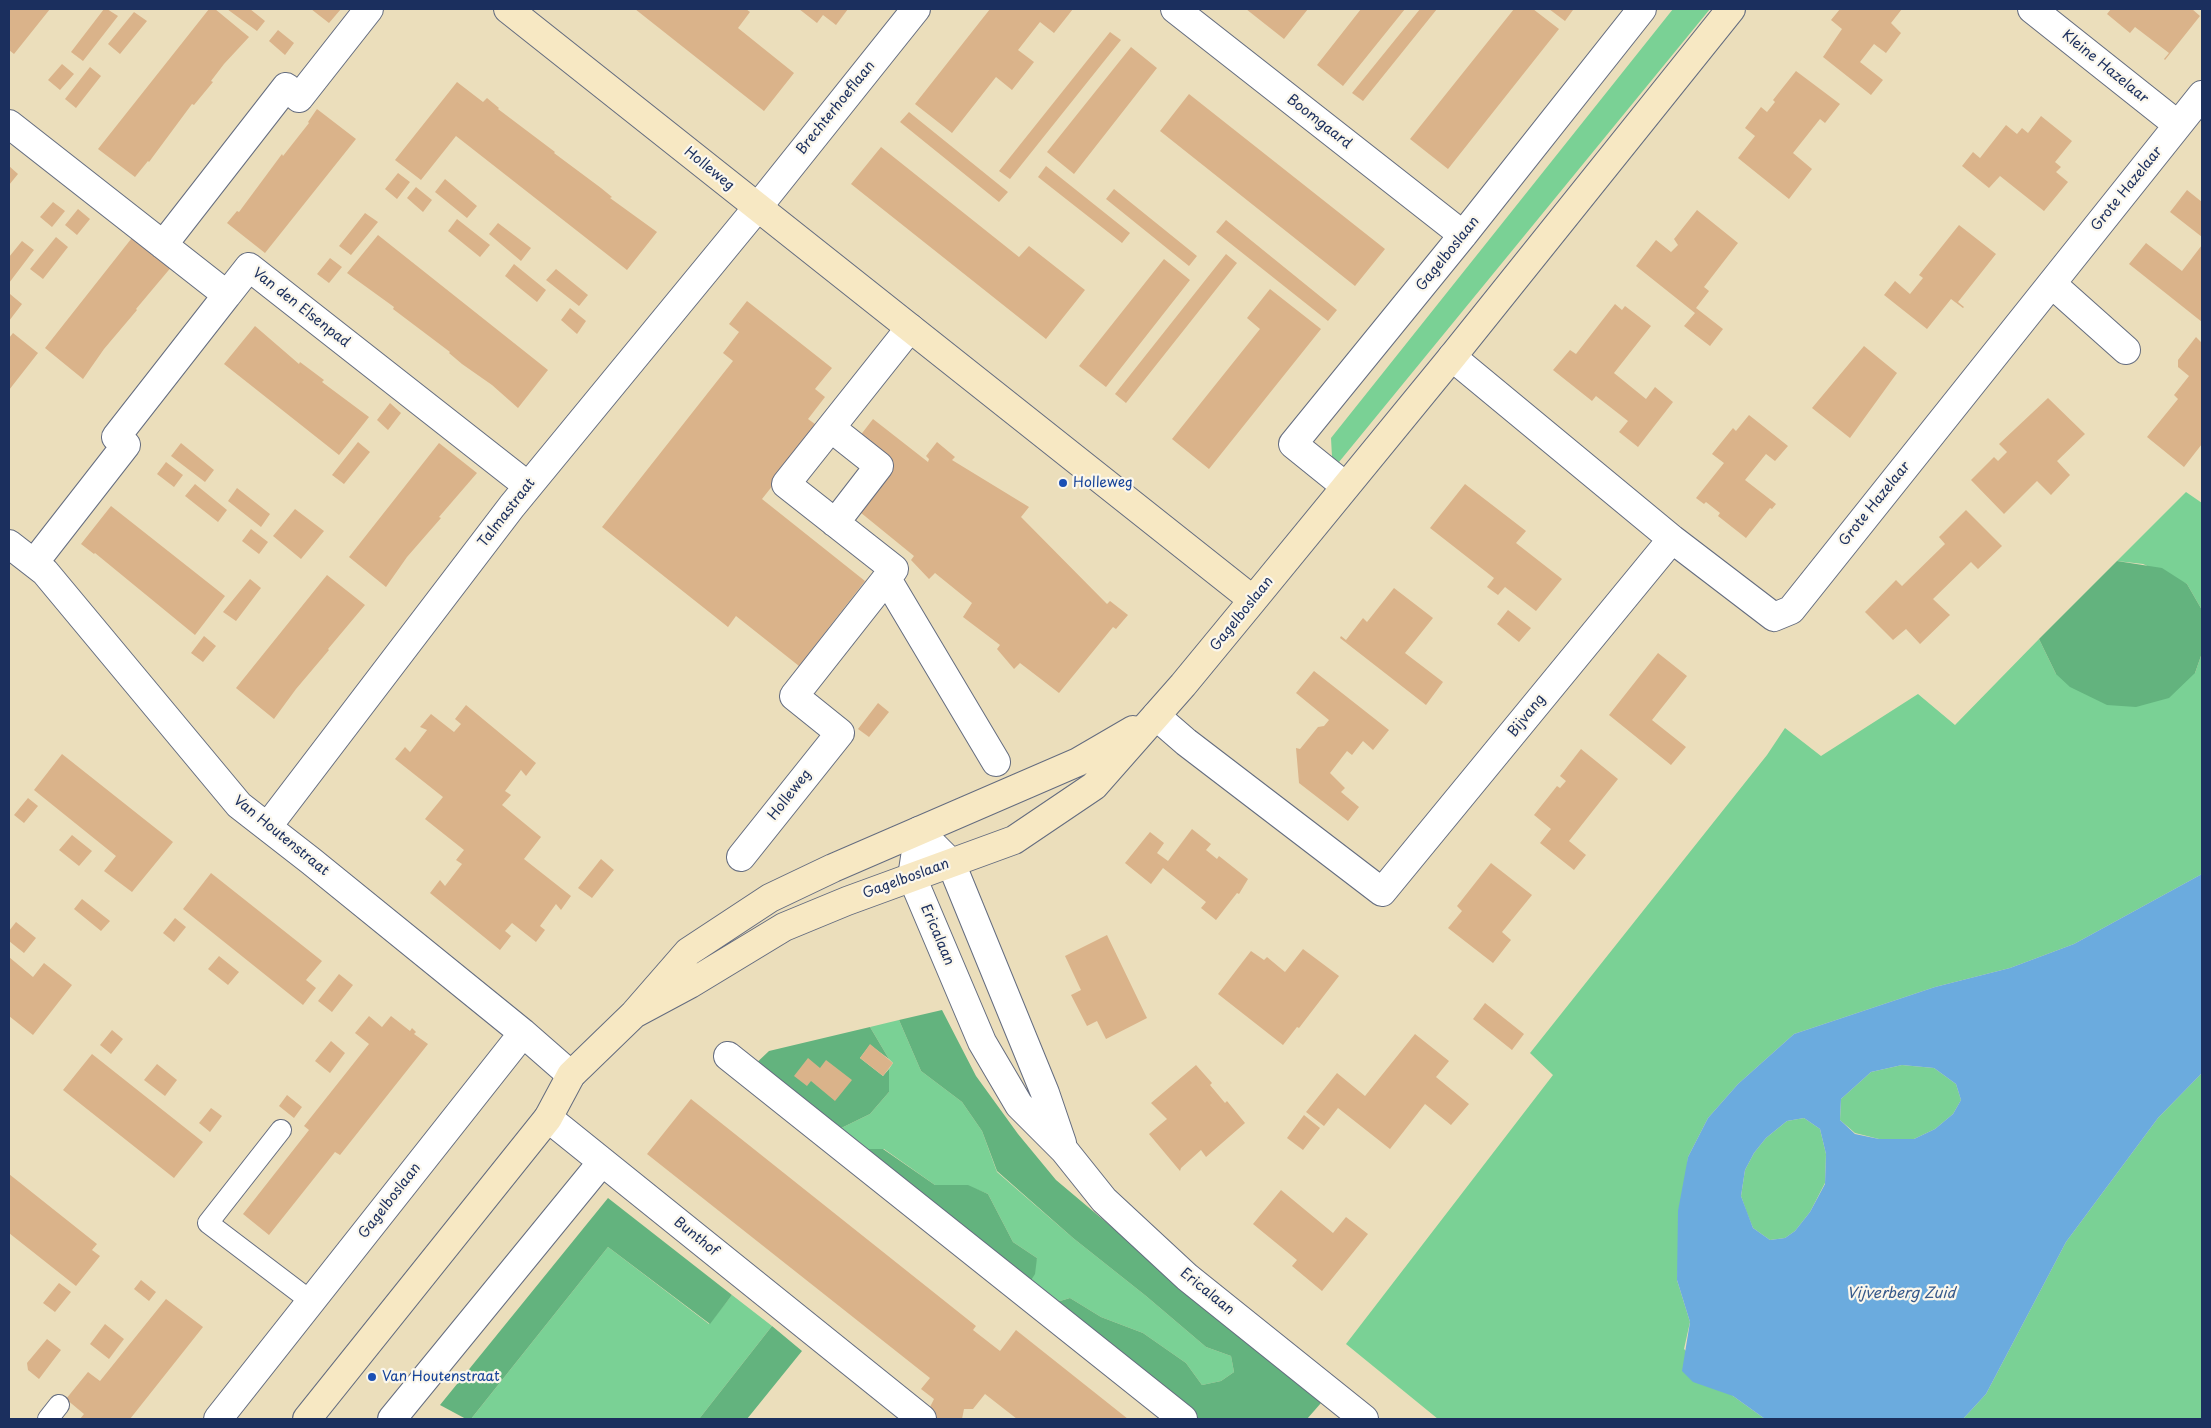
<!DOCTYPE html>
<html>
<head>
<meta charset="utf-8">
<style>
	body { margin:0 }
	#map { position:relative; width:2211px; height:1428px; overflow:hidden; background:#ebdebb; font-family:"Playpen Sans",sans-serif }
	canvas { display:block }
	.frame { position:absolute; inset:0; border:10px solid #1b2f5e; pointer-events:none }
</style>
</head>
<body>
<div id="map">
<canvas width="2211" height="1428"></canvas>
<div class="frame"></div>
</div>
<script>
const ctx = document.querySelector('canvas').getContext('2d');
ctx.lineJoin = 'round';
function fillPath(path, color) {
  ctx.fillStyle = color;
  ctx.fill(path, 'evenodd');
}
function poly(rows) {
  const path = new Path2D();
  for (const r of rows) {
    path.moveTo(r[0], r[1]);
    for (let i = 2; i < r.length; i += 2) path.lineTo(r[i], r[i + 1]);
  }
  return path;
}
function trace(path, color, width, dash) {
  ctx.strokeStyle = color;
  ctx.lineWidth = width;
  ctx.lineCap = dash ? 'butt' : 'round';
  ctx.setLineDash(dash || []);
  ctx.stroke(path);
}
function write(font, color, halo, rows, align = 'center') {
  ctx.font = font + ' "Playpen Sans",sans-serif';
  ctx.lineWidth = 4.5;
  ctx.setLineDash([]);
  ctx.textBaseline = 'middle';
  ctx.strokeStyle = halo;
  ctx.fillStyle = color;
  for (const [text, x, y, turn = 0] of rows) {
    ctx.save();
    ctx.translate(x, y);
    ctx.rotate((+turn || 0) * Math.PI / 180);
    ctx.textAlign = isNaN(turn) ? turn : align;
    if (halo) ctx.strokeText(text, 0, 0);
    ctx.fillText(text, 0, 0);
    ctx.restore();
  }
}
fillPath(poly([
	[1673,9,1710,9,1339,462,1332,457,1331,438],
	[2186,492,2202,503,2202,610,2187,584,2143,564,2117,561],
	[2039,639,2056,674,2195,673,2202,653,2202,874,2074,944,2010,968,1935,987,1794,1034,1738,1084,1708,1118,1688,1157,1677,1280,1690,1322,1684,1349,1733,1396,1765,1419,1438,1419,1346,1344,1553,1075,1530,1053,1767,755,1785,728,1821,756,1918,694,1955,725],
	[899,1020,921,1071,962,1102,982,1131,997,1172,1073,1238,1146,1296,1206,1347,1231,1356,1234,1372,1221,1381,1202,1385,1186,1363,1143,1333,1101,1317,1070,1298,1047,1305,1026,1288,1037,1258,1013,1242,988,1194,968,1186,935,1185,884,1149,851,1149,831,1133,870,1114,889,1092,889,1069,893,1063,889,1059,870,1027],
	[1902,1065,1934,1068,1956,1084,1961,1100,1953,1114,1935,1129,1914,1139,1879,1139,1855,1133,1840,1120,1841,1099,1871,1072],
	[2202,1073,2202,1419,1963,1419,1986,1394,2066,1242,2158,1118],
	[1804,1118,1820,1129,1826,1154,1825,1183,1810,1212,1795,1231,1785,1238,1770,1240,1753,1228,1747,1213,1741,1196,1745,1170,1754,1153,1766,1138,1787,1121],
	[608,1247,709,1324,732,1295,772,1326,699,1419,471,1419]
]), '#7ad195');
fillPath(poly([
	[2117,561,2162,568,2187,584,2202,610,2202,653,2195,673,2169,698,2136,707,2107,705,2070,687,2056,674,2039,639],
	[942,1010,976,1076,1018,1134,1056,1180,1321,1403,1307,1419,1192,1419,1047,1305,1070,1298,1101,1317,1143,1333,1186,1363,1202,1385,1221,1381,1234,1372,1231,1356,1206,1347,1146,1296,1073,1238,997,1171,982,1131,962,1102,921,1071,899,1020],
	[870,1027,889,1059,870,1045,860,1058,883,1076,889,1069,889,1092,870,1114,831,1133,750,1069,769,1051],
	[851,1149,883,1149,935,1185,968,1185,988,1194,1013,1242,1037,1258,1035,1274,1026,1288],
	[608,1198,732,1295,710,1324,608,1247,471,1419,466,1419,440,1405],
	[772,1326,802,1351,747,1419,699,1419]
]), '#63b37e');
fillPath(poly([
	[2202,874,2202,1073,2158,1118,2066,1242,1986,1394,1963,1419,1765,1419,1733,1396,1693,1382,1682,1371,1690,1322,1677,1280,1678,1211,1688,1157,1708,1118,1738,1084,1794,1034,1935,987,2010,968,2074,944],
	[1902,1065,1934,1068,1956,1084,1961,1100,1953,1114,1935,1129,1914,1139,1879,1139,1855,1134,1840,1120,1841,1099,1871,1072],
	[1804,1118,1820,1129,1826,1154,1825,1184,1810,1212,1795,1231,1785,1238,1770,1240,1753,1228,1741,1196,1745,1170,1754,1153,1766,1138,1787,1121]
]), '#6babde');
fillPath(poly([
	[9,9,50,9,14,54,9,50],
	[104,9,107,9,118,16,83,61,71,52],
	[209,9,215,9,249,37,224,64,211,81,213,82,194,105,192,104,149,162,148,161,135,177,98,149],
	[227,9,250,9,265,21,257,31],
	[311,9,341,9,329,23],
	[635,9,746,9,750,12,738,28,794,73,764,111],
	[799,9,848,9,836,25,823,15,817,23],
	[990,9,1073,9,1054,33,1040,22,1018,50,1034,62,1012,90,996,77,952,133,915,104],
	[1246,9,1308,9,1284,39],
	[1361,9,1405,9,1343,86,1317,65],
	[1420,9,1437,9,1363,101,1352,93],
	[1514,9,1533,9,1559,29,1448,169,1410,139],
	[1549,9,1572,9,1573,10,1565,21],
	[1840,9,1902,9,1891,23,1901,33,1886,53,1874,44,1860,62,1883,80,1871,95,1823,57,1842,29,1831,20],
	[2111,9,2192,9,2200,16,2165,60,2164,59,2169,53,2135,27,2130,33,2107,14],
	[134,12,147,21,120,54,108,44],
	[278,30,294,43,285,55,269,41],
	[1110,32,1121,40,1010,179,999,171],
	[1131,47,1157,68,1074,174,1047,152],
	[62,64,74,74,60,90,48,80],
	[90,67,101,76,76,108,65,99],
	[1796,71,1840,104,1825,123,1820,119,1793,153,1812,169,1789,199,1738,158,1755,136,1745,128,1761,107,1767,112,1775,102,1773,100],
	[457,82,483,102,487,98,499,108,498,109,555,152,554,153,601,188,612,197,610,198,657,232,627,270,456,136,421,180,395,160],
	[1189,94,1385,249,1355,286,1160,131],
	[317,109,356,139,265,253,227,223,237,211,239,212,282,154,283,156,309,123,308,122],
	[909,112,1008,192,999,202,900,122],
	[2041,116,2072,141,2055,162,2061,167,2056,172,2068,182,2044,211,2000,176,1989,188,1962,166,1973,152,1980,158,2006,125,2017,134,2022,128,2028,133],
	[881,147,1019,257,1029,246,1085,290,1046,339,851,184],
	[9,166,18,174,9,185],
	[1046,166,1130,233,1122,243,1038,177],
	[398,173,410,182,397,199,385,189],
	[445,179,477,206,467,218,435,192],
	[416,187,432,200,423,212,407,198],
	[1114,189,1197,256,1189,266,1106,199],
	[2187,190,2202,202,2202,237,2170,212],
	[53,202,65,211,52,227,40,217],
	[78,209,90,219,77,235,65,225],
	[1697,210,1738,243,1704,287,1709,291,1696,308,1723,329,1710,346,1684,326,1695,313,1636,266,1656,240,1671,252,1678,245,1674,239],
	[365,213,378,222,351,255,339,246],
	[457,219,490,245,480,257,448,231],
	[1226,220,1337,310,1328,321,1216,232],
	[498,223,531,248,521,261,489,234],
	[1959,225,1996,254,1958,302,1964,307,1963,308,1951,299,1927,329,1884,295,1895,281,1910,294,1923,278,1919,275],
	[135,234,173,265,136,309,137,310,104,349,83,379,45,348],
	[378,235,548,370,518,408,492,385,462,364,449,353,450,352,393,309,394,307,347,273],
	[56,237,68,247,43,279,30,269],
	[22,241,34,250,9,283,9,257],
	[2146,243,2182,271,2202,245,2202,322,2129,264],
	[1226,254,1237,263,1126,403,1115,394],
	[330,258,342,267,329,283,317,274],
	[1164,259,1190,280,1106,387,1079,366],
	[514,264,546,290,537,302,505,276],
	[556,269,588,295,579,306,546,280],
	[1270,289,1321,329,1209,469,1172,439,1260,329,1247,318],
	[10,294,22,304,9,321,9,296],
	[747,301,832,368,815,389,825,397,808,419,819,427,762,499,865,581,799,666,736,616,728,627,602,527,733,361,723,353,739,332,729,324],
	[1615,304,1622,310,1625,306,1651,326,1614,373,1646,399,1655,387,1673,402,1638,447,1619,432,1628,421,1596,396,1592,401,1553,370,1570,350,1576,354],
	[570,308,586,321,577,334,561,320],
	[255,326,299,364,300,362,324,380,322,382,369,417,339,455,224,364],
	[13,333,38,353,9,390,9,338],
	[2196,337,2202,343,2202,444,2184,467,2147,437,2178,399,2174,395,2189,376,2178,367,2178,360],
	[1864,346,1897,373,1850,438,1812,408],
	[2048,398,2085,434,2057,461,2070,475,2051,495,2037,481,2004,514,1971,480,1994,457,1998,461,2007,452,1999,444],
	[390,403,401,413,388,430,377,420],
	[1749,415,1788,446,1775,461,1766,454,1745,480,1776,504,1772,509,1770,508,1746,538,1718,516,1720,513,1706,502,1704,504,1696,498,1724,463,1712,454,1733,428,1736,431],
	[873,419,928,462,929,459,926,456,937,442,955,457,952,460,1029,507,1021,517,1107,604,1110,601,1128,615,1116,629,1113,627,1059,693,1020,663,1014,669,997,649,1000,645,963,617,972,603,935,573,929,579,911,560,914,556,855,508,887,466,856,441],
	[358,442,370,452,344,484,332,475],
	[181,443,214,470,205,482,171,456],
	[439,443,477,473,439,517,441,518,407,557,386,587,349,557],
	[166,462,183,475,174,487,157,474],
	[195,484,227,510,218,522,185,496],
	[1465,484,1526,531,1516,543,1562,579,1536,611,1505,587,1498,595,1487,587,1494,578,1430,528],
	[237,488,270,514,261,527,228,501],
	[111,506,225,596,195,635,95,553,94,554,81,544],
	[295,509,324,531,301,559,273,536],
	[1966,510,2002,546,1978,569,1971,562,1933,599,1950,615,1920,644,1906,629,1893,640,1865,612,1896,580,1902,586,1945,544,1939,537],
	[251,529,268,542,259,554,242,541],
	[327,575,365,605,328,649,329,650,296,689,274,719,236,688],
	[250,579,261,588,236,621,223,612],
	[1394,588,1433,618,1405,653,1443,682,1426,705,1340,638,1341,636,1346,640,1363,618,1367,622],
	[1508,610,1531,628,1519,642,1497,624],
	[204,636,216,646,203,662,191,653],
	[1658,653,1687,676,1652,720,1686,747,1671,765,1609,715],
	[1314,671,1389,730,1373,750,1363,741,1352,755,1347,751,1330,773,1345,788,1341,792,1359,807,1348,821,1299,783,1296,748,1300,749,1318,727,1324,726,1329,720,1296,693],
	[878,703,889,712,869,737,858,729],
	[466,705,536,763,526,776,521,770,505,791,511,795,502,805,541,837,524,859,571,896,561,910,556,904,540,926,545,930,536,942,512,923,505,931,511,936,500,950,430,893,440,880,445,886,462,864,456,860,464,850,425,819,443,797,395,759,405,747,410,752,427,730,420,727,431,714,454,732,461,724,455,719],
	[1581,749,1618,779,1569,841,1586,855,1574,870,1540,843,1551,829,1534,815,1557,786,1560,788,1566,781,1560,776],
	[62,754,173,842,132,892,104,871,116,856,34,790],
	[28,798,38,806,24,823,14,815],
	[1192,829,1211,844,1206,850,1217,859,1219,856,1248,879,1239,894,1237,893,1216,920,1201,908,1206,902,1163,868,1151,884,1125,863,1150,832,1164,843,1157,853,1168,861],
	[72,835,92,851,79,866,59,850],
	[601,859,614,870,592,898,578,888],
	[1491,863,1532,895,1502,932,1511,940,1493,963,1448,928,1462,911,1457,906],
	[211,873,322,961,306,980,316,988,303,1005,183,909],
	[82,899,110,921,101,931,74,909],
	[175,918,186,927,174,942,163,933],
	[16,922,36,938,24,953,9,941,9,931],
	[1107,935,1147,1018,1106,1039,1097,1021,1087,1026,1071,995,1081,990,1065,956],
	[1303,949,1339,976,1299,1028,1297,1027,1283,1045,1218,994,1251,951,1264,960,1267,957,1285,972],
	[219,956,239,972,228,985,208,969],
	[9,957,33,977,44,963,72,985,33,1035,9,1016],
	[339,974,353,985,332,1012,318,1001],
	[1485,1003,1524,1034,1512,1050,1473,1019],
	[369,1016,382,1027,391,1016,410,1031,412,1028,416,1032,414,1034,428,1044,340,1155,335,1152,269,1235,243,1214,309,1130,304,1126,369,1044,355,1033],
	[112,1030,123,1039,111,1054,100,1045],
	[1415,1034,1449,1061,1436,1077,1469,1104,1451,1125,1425,1104,1390,1149,1338,1108,1324,1126,1306,1112,1337,1073,1365,1096],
	[331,1041,345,1053,330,1073,315,1061],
	[870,1044,893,1063,883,1076,860,1058],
	[92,1054,203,1142,174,1178,63,1090],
	[808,1058,820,1068,826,1060,852,1080,835,1101,811,1081,807,1086,794,1076],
	[157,1064,177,1080,165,1096,144,1080],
	[1196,1065,1212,1083,1210,1085,1225,1103,1227,1101,1245,1123,1206,1157,1201,1150,1181,1168,1180,1171,1149,1134,1167,1119,1151,1103],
	[287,1095,302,1107,294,1118,279,1106],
	[691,1099,976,1326,973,1330,1000,1351,1016,1330,1128,1419,1017,1419,985,1394,973,1409,964,1409,962,1419,934,1419,935,1417,927,1413,934,1399,921,1389,930,1378,647,1154],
	[211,1108,222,1116,210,1132,199,1123],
	[1304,1115,1320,1128,1303,1150,1287,1138],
	[9,1174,97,1244,92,1250,100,1256,76,1286,9,1233],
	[1281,1190,1333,1233,1346,1217,1368,1234,1322,1291,1292,1266,1297,1260,1253,1224],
	[141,1280,156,1292,149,1301,134,1289],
	[59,1283,71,1292,55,1312,43,1303],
	[166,1299,203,1327,130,1419,80,1419,84,1414,66,1399,88,1372,100,1381],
	[105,1324,124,1339,109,1359,90,1344],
	[47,1339,61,1350,39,1379,28,1370,27,1363]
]), '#dab38a');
const lane = poly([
	[281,1130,208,1223,312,1302],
	[48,1419,59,1405]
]);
const street = poly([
	[1175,9,1463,235],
	[2032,9,2178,125],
	[9,124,227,295,249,267,528,486],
	[163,245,286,87,299,98,369,9],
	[2052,284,2126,350],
	[831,428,879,466,835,523],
	[1345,486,1293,444,1463,235,1642,9],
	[1672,539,1774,617,1791,610,2202,95],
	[9,544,45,572,239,805,311,861,523,1033],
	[34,563,126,445,116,437,227,295],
	[887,579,996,762],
	[1156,716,1186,742,1382,892,1672,539,1452,357],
	[268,826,512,506,757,208,916,9],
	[919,831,912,877,982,1042,1019,1105,1064,1150,1104,1200,1187,1277,1364,1419],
	[919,831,951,863,1045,1093,1062,1143],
	[741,857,840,733,794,696,894,569,786,484,910,328],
	[728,1056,1183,1419],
	[548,1118,922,1419],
	[218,1419,523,1033,571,1075],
	[392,1419,602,1162]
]);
const secondary = poly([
	[508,9,1253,600],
	[634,1014,690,984,784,927,847,901,1014,840,1094,786,1183,685,1253,600,1452,357,1731,9],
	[307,1419,548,1118,571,1075,634,1014,688,952,770,898,833,868,1078,762,1133,730]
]);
trace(lane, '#646c7f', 22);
trace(street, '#646c7f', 30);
trace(secondary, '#646c7f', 30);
trace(lane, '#fff', 20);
trace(street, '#fff', 28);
trace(secondary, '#f7e8c3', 28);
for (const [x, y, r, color] of [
	[1063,483,5,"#1a4fb4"],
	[372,1377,5,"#1a4fb4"]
]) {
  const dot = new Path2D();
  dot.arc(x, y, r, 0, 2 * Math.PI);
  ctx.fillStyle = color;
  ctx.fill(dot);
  trace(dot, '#fbf7ec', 2);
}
write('14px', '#1b2f5e', '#fbf7ec', [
	["Kleine Hazelaar",2105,67,39],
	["Brechterhoeflaan",836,108,-51],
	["Boomgaard",1319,122,38],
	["Holleweg",709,169,39],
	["Grote Hazelaar",2127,189,-51],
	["Gagelboslaan",1448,254,-51],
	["Van den Elsenpad",301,308,38],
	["Grote Hazelaar",1875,504,-51],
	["Talmastraat",507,513,-52],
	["Gagelboslaan",1242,614,-51],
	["Bijvang",1527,716,-51],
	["Holleweg",790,795,-52],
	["Van Houtenstraat",281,836,39],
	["Gagelboslaan",906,879,-20],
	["Ericalaan",937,935,67],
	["Gagelboslaan",390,1201,-52],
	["Bunthof",696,1237,39],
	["Ericalaan",1207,1292,39]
]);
write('14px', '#164399', '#fbf7ec', [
	["Holleweg",1073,483],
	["Van Houtenstraat",382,1377]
], 'left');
write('italic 15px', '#375a8b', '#fbf7ec', [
	["Vijverberg Zuid",1901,1294]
]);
</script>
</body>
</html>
